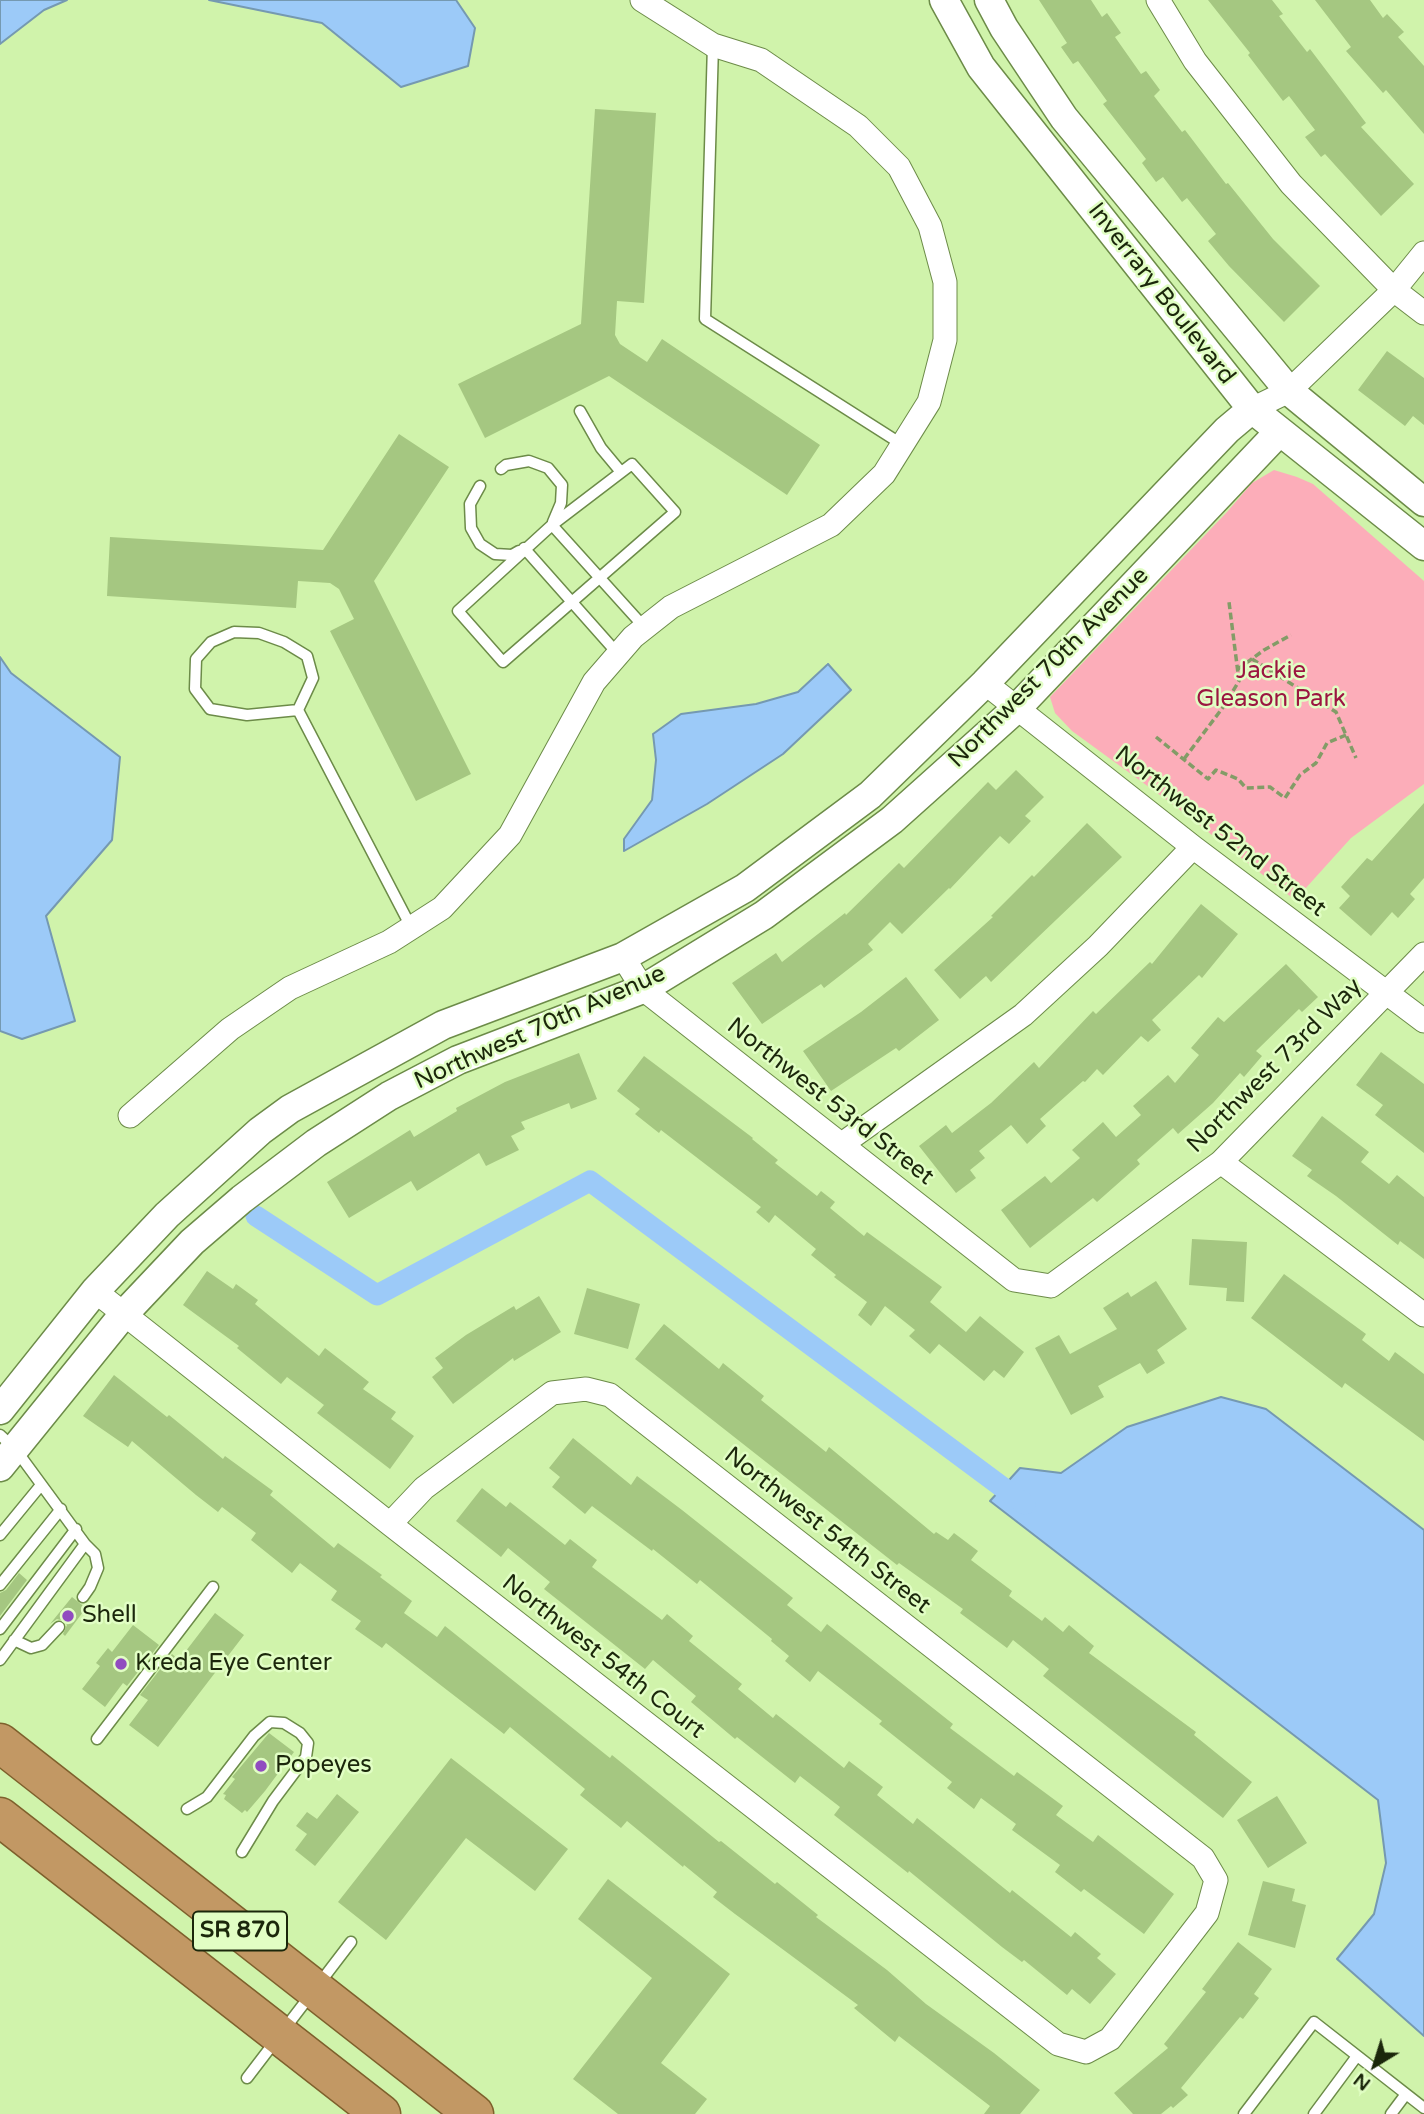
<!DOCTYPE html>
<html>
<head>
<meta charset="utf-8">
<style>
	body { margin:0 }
	#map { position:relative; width:1424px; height:2114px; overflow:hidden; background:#d0f3ab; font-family:"Varela Round",sans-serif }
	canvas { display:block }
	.north { position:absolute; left:1340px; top:2030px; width:70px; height:70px; -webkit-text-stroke:5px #e1fec4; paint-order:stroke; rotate:218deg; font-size:19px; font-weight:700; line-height:28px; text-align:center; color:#1b270b }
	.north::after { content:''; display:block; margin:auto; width:24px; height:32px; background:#1b270b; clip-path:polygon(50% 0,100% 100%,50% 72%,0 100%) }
</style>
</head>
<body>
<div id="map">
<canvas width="1424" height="2114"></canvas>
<div class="north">N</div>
</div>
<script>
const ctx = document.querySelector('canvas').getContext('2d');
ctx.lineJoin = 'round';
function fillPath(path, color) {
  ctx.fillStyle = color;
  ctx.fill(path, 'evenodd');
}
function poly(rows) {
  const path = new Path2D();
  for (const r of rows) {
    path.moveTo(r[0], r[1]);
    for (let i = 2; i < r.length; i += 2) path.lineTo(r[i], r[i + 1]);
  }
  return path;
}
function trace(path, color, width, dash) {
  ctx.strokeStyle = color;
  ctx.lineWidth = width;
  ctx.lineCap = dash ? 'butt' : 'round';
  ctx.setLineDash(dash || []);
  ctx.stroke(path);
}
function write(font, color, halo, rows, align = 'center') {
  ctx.font = font + ' "Varela Round",sans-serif';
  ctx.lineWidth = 5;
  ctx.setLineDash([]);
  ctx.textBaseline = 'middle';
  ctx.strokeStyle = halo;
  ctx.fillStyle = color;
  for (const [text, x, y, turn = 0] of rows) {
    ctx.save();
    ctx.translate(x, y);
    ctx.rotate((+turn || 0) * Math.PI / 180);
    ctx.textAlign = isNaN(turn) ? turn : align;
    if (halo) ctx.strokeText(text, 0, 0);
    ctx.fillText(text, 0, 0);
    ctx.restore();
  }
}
fillPath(poly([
	[1274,470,1297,477,1313,484,1424,581,1424,784,1351,838,1295,900,1175,806,1072,731,1055,713,1050,697,1227,512,1252,483]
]), '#fcadb9');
const water = poly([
	[0,0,67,0,44,10,0,44,0,0],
	[209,0,456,0,475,28,468,66,401,87,322,23,209,0],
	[0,657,11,673,120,757,112,840,46,916,75,1021,22,1039,0,1031,0,657],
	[828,664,851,690,783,754,707,804,624,851,624,839,652,800,656,760,653,734,681,714,756,704,798,692,828,664],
	[1221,1397,1266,1409,1424,1530,1424,2036,1337,1959,1374,1914,1386,1863,1378,1800,990,1501,1020,1468,1061,1473,1127,1427,1221,1397]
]);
fillPath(water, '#9ccaf8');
trace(water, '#7599b1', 2);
trace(poly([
	[256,1216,377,1295,590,1181,1025,1504]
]), '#9ccaf8', 21);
fillPath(poly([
	[1039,0,1091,0,1102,17,1107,13,1121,33,1115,37,1141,74,1146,71,1160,90,1154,96,1182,132,1185,130,1226,184,1228,183,1273,239,1320,286,1284,322,1229,266,1208,241,1216,234,1187,198,1182,202,1163,177,1156,182,1142,163,1146,159,1103,104,1107,101,1078,61,1073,64,1061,47,1067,43],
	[1208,0,1272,0,1283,14,1279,16,1307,52,1310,49,1366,123,1361,127,1414,184,1381,216,1325,154,1321,157,1305,137,1315,130,1289,96,1283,101,1248,55,1250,53],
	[1315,0,1370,0,1383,18,1387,14,1404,32,1398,37,1424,66,1424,134,1386,90,1383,93,1346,51,1351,47],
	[595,109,656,113,644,303,617,301,615,335,620,344,647,362,662,339,820,445,787,495,609,376,485,438,458,384,581,324],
	[1387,351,1424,378,1424,425,1413,416,1405,426,1358,390],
	[399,434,449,467,374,581,471,774,416,801,330,631,354,619,339,589,330,583,298,581,296,608,107,596,110,537,323,550],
	[1016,770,1044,797,1025,816,1031,821,1009,844,1000,836,950,889,949,888,902,934,890,922,868,944,873,950,824,988,821,984,762,1024,732,983,776,953,782,962,845,913,846,915,899,863,904,868,988,782,996,790],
	[1424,803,1424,878,1410,894,1415,899,1398,918,1392,912,1371,936,1339,908,1350,896,1341,887,1367,858,1372,861],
	[1087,823,1122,857,991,982,986,976,960,999,934,970,993,917,991,916,1032,875,1034,877],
	[1201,904,1238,934,1202,978,1199,975,1152,1020,1161,1030,1148,1042,1141,1036,1103,1075,1097,1069,1085,1082,1083,1081,1040,1119,1046,1126,1027,1144,1011,1125,979,1151,985,1158,970,1170,976,1178,956,1193,919,1146,946,1125,952,1133,991,1103,1034,1062,1039,1068,1093,1011,1096,1014,1150,962,1152,964],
	[1286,964,1318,997,1302,1012,1299,1009,1256,1051,1262,1056,1244,1077,1240,1073,1213,1103,1178,1134,1173,1128,1137,1160,1140,1164,1097,1202,1093,1198,1030,1248,1001,1210,1045,1176,1051,1183,1080,1158,1072,1150,1103,1122,1116,1137,1141,1115,1133,1106,1168,1075,1175,1083,1199,1055,1191,1048,1218,1017,1224,1022],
	[906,977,939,1020,899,1051,896,1048,831,1091,803,1051,861,1012],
	[1381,1052,1424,1084,1424,1153,1375,1115,1383,1105,1356,1085],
	[579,1053,597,1099,571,1109,569,1103,521,1122,525,1129,511,1136,519,1150,486,1166,479,1153,417,1191,411,1181,349,1218,327,1182,410,1130,414,1137,457,1111,456,1108,505,1082],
	[644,1056,753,1138,752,1139,778,1160,775,1163,817,1196,821,1191,835,1202,830,1208,864,1236,867,1232,942,1287,930,1302,966,1332,980,1316,1024,1352,1004,1378,994,1370,984,1381,939,1344,930,1354,909,1336,915,1330,885,1306,871,1326,858,1315,867,1302,834,1277,836,1275,811,1255,816,1249,775,1215,769,1223,756,1212,761,1207,661,1130,659,1133,635,1114,640,1109,617,1091],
	[1322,1116,1369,1152,1361,1162,1389,1184,1397,1175,1424,1197,1424,1259,1400,1241,1398,1245,1336,1196,1307,1176,1312,1170,1292,1156],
	[1192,1239,1247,1242,1244,1302,1226,1301,1227,1288,1189,1285],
	[207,1271,233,1289,236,1284,258,1300,255,1304,319,1356,325,1348,369,1382,363,1389,396,1412,391,1419,414,1436,390,1469,317,1413,324,1405,287,1377,281,1384,237,1348,239,1346,183,1305],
	[1284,1274,1366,1334,1362,1340,1389,1361,1395,1352,1424,1374,1424,1441,1345,1383,1342,1388,1251,1318],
	[1156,1281,1187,1329,1157,1350,1165,1363,1147,1374,1140,1363,1098,1386,1104,1397,1071,1415,1035,1348,1059,1335,1070,1354,1117,1329,1103,1308,1128,1292,1131,1297],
	[587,1288,640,1304,628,1349,574,1334],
	[539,1296,561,1332,514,1361,513,1358,453,1404,432,1377,443,1368,435,1358,466,1335,514,1306,516,1310],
	[664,1324,719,1369,723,1363,764,1396,761,1400,826,1452,829,1447,934,1534,936,1532,948,1540,954,1533,978,1551,971,1560,1012,1591,1009,1596,1042,1621,1045,1617,1063,1632,1069,1625,1094,1646,1089,1653,1196,1732,1194,1735,1252,1782,1223,1818,1043,1676,1049,1669,1013,1640,1007,1648,960,1613,963,1609,899,1563,897,1565,635,1359],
	[114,1375,167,1417,169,1415,223,1459,225,1456,273,1491,270,1495,334,1548,338,1543,382,1575,380,1577,412,1601,404,1613,437,1637,445,1626,610,1758,612,1755,719,1842,721,1841,775,1884,777,1882,818,1915,816,1917,887,1970,926,2004,994,2053,1040,2090,1020,2114,984,2114,990,2106,899,2036,895,2042,854,2008,858,2005,735,1914,713,1897,717,1892,684,1865,683,1867,627,1821,621,1828,580,1795,585,1789,510,1727,504,1734,386,1643,382,1648,355,1629,361,1621,331,1600,337,1591,300,1563,292,1573,251,1540,256,1533,222,1507,218,1512,196,1495,132,1441,128,1447,83,1416],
	[573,1438,631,1485,637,1476,682,1510,793,1598,787,1605,821,1632,827,1624,953,1724,950,1728,1014,1776,1017,1772,1063,1806,1056,1815,1093,1842,1098,1835,1174,1894,1144,1934,1084,1889,1081,1892,1055,1872,1060,1865,1012,1830,1016,1824,981,1798,974,1809,947,1788,952,1782,879,1724,882,1721,818,1671,810,1682,785,1661,789,1656,771,1641,772,1639,700,1580,697,1584,653,1549,652,1551,592,1506,585,1514,552,1487,560,1477,549,1468],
	[482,1488,506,1507,510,1502,565,1545,570,1539,597,1560,592,1567,662,1620,667,1614,693,1636,689,1641,742,1684,738,1689,773,1718,776,1714,844,1768,849,1761,883,1787,877,1795,913,1824,917,1818,1010,1893,1012,1890,1071,1937,1075,1932,1101,1954,1097,1958,1116,1974,1090,2004,1072,1989,1067,1995,1024,1960,1022,1962,1002,1947,909,1871,908,1873,834,1815,840,1807,800,1776,795,1783,737,1737,735,1739,691,1702,696,1696,653,1660,645,1669,544,1589,550,1582,508,1548,501,1557,456,1521],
	[19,1573,27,1580,0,1616,0,1593,6,1590],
	[72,1597,86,1608,65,1636,63,1634,67,1625,64,1621,57,1619,50,1624],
	[215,1613,244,1635,158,1747,129,1725,148,1700,140,1695,172,1654,179,1660],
	[133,1625,159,1645,127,1686,123,1683,105,1707,82,1689,100,1666,96,1663,108,1648,112,1652],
	[269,1733,294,1752,265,1791,247,1812,245,1810,242,1813,224,1799,226,1795,223,1794,235,1779,232,1777],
	[451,1758,568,1849,535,1891,466,1838,386,1940,338,1902],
	[337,1794,359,1812,315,1866,295,1850,307,1834,296,1826,307,1812,317,1819],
	[1277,1796,1307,1843,1268,1868,1237,1820],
	[608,1879,730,1974,661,2063,707,2099,695,2114,618,2114,573,2079,652,1978,578,1919],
	[1263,1881,1295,1889,1292,1901,1306,1905,1295,1948,1248,1935],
	[1238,1942,1272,1969,1254,1994,1259,1998,1243,2019,1240,2017,1181,2088,1188,2095,1173,2108,1171,2106,1161,2114,1133,2114,1114,2093,1168,2048,1164,2044,1206,1992,1202,1989]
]), '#a5c781');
const service = poly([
	[713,45,705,319,903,445],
	[580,411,601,448,621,472],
	[632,464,675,512,503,662,458,611,552,525,632,464],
	[501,469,506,465,529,461,548,468,562,485,561,503,553,522],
	[480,486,470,504,471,528,480,544,495,554,512,555,519,551],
	[552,525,645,628],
	[524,548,618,654],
	[298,710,313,678,307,656,284,642,259,633,234,632,211,642,196,659,195,689,210,709,247,715,298,710,411,927],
	[0,1435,16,1450,85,1544,0,1660],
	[0,1535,41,1485],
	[0,1585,61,1509],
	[83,1597,90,1587,98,1568,95,1554,85,1544],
	[0,1629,76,1529],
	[14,1640,31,1648,42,1645,59,1627],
	[97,1739,213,1587],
	[187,1809,207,1797,254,1736,270,1722,284,1723,300,1733,308,1743,306,1757,273,1801,242,1852],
	[247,2078,351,1942],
	[1244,2114,1314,2022,1424,2108],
	[1314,2114,1357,2056],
	[1391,2114,1406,2094]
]);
const minor = poly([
	[1158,0,1195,61,1291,184,1394,290,1424,313],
	[1252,409,1289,391,1394,290,1424,253],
	[985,683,1193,847,1424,1021],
	[623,957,643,989,1014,1280,1051,1286,1221,1162,1424,954],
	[130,1116,230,1029,290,988,389,942,442,908,510,835,594,682,633,637,671,607,831,525,884,474,929,402,945,340,945,282,930,226,899,167,858,126,761,60,713,45,642,0],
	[842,1144,1023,1015,1098,946,1193,847],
	[1221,1162,1424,1315],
	[95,1291,390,1524,1058,2044,1086,2052,1110,2039,1207,1913,1216,1880,1203,1858,610,1395,586,1389,552,1393,424,1488,390,1524]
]);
const tertiary = poly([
	[944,0,981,67,1252,409,1424,546],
	[989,0,1004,28,1064,118,1289,391,1424,502],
	[0,1410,95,1291,167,1215,260,1131,290,1109,443,1025,623,957,745,888,870,795,985,683,1227,430,1252,409],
	[0,1467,123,1315,192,1242,242,1199,316,1143,389,1096,458,1060,643,989,764,915,892,820,1017,708,1279,432]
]);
const trunk = poly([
	[0,1743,474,2114],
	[0,1817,381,2114]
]);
trace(service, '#6c8b48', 13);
trace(minor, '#6c8b48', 25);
trace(tertiary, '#6c8b48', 31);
trace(trunk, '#7e602c', 41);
trace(poly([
	[1252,659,1336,712,1356,758],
	[1238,669,1264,650,1291,635],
	[1156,737,1208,779,1216,770,1238,779,1246,788,1270,787,1285,798,1300,775,1316,763,1327,743,1346,735],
	[1184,759,1224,706,1239,681,1229,602]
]), '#839c67', 3.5, [7, 3.5]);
trace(service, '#fff', 10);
trace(minor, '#fff', 23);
trace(tertiary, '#fff', 28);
trace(trunk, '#c29864', 38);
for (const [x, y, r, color] of [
	[68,1616,7,"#914cc0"],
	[121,1664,7,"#914cc0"],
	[261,1766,7,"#914cc0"]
]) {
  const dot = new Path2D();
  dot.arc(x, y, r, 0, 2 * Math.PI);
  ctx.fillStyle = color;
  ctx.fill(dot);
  trace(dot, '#e1fec4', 2.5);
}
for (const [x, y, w] of [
	[240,1931,94]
]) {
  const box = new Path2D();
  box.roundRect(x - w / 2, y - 19.5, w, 39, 5);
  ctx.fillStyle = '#e1fec4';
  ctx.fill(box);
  trace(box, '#1b270b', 2);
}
write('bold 23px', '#1b270b', null, [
	["SR 870",240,1931]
]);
write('24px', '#1b270b', '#e1fec4', [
	["Inverrary Boulevard",1161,294,52],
	["Northwest 70th Avenue",1049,668,-45],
	["Northwest 52nd Street",1220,832,38],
	["Northwest 70th Avenue",540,1028,-24],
	["Northwest 73rd Way",1275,1066,-45],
	["Northwest 53rd Street",830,1102,38],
	["Northwest 54th Street",827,1531,38],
	["Northwest 54th Court",603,1657,38]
]);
write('24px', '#9b1641', '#e1fec4', [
	["Jackie",1271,672],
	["Gleason Park",1271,700]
]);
write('24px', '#1b270b', '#e1fec4', [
	["Shell",82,1616],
	["Kreda Eye Center",135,1664],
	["Popeyes",275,1766]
], 'left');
</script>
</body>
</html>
